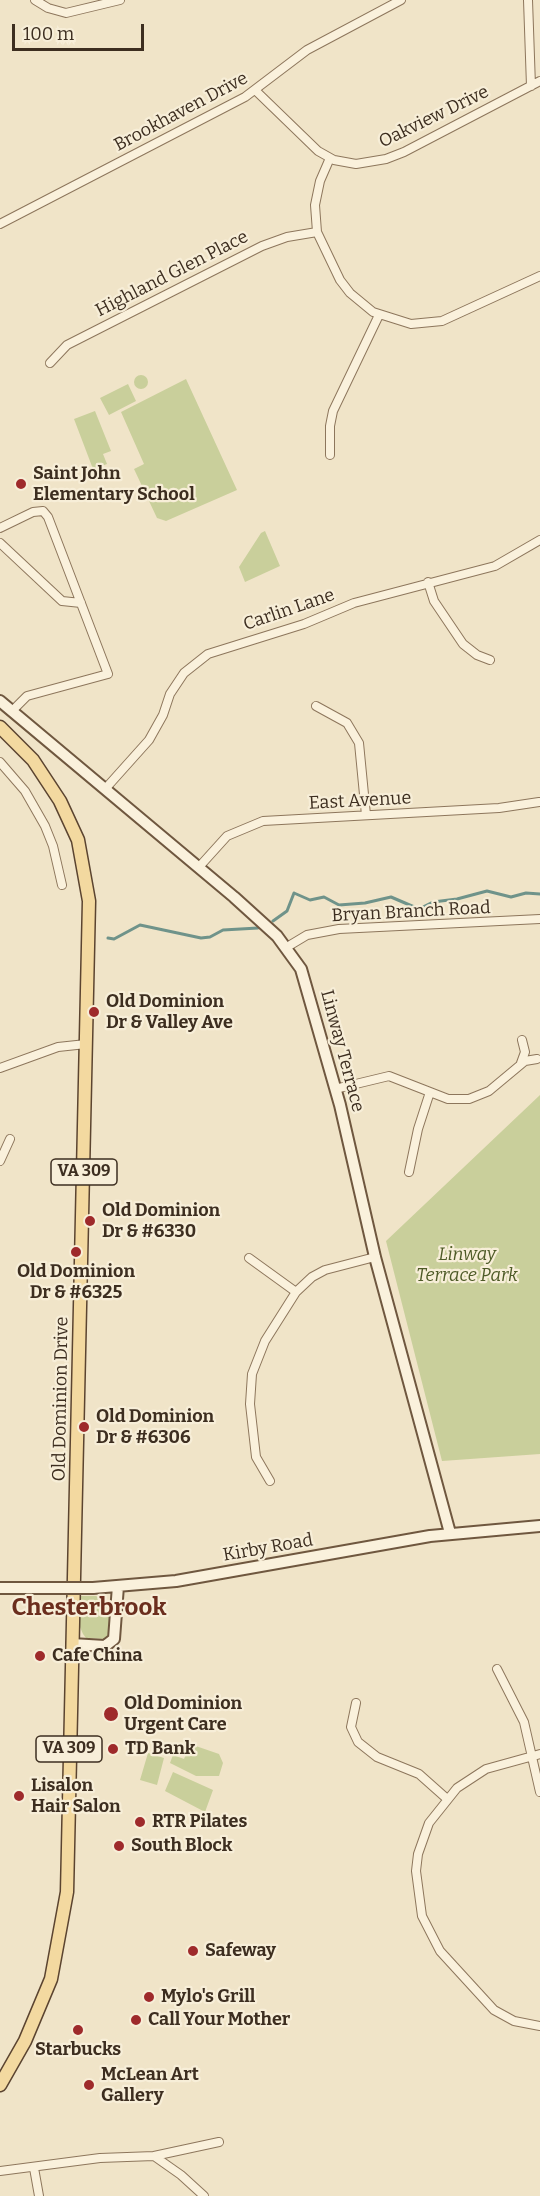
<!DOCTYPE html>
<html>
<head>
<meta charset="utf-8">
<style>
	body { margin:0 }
	#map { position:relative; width:540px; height:2196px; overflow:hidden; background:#f0e4c8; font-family:Bitter,serif }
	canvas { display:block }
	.scale { position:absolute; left:12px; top:24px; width:132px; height:27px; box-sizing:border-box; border:3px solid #3d2e20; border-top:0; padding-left:8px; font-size:18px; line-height:21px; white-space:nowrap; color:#3d2e20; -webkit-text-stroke:4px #f7eed8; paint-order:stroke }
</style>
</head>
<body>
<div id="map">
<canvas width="540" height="2196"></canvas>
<div class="scale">100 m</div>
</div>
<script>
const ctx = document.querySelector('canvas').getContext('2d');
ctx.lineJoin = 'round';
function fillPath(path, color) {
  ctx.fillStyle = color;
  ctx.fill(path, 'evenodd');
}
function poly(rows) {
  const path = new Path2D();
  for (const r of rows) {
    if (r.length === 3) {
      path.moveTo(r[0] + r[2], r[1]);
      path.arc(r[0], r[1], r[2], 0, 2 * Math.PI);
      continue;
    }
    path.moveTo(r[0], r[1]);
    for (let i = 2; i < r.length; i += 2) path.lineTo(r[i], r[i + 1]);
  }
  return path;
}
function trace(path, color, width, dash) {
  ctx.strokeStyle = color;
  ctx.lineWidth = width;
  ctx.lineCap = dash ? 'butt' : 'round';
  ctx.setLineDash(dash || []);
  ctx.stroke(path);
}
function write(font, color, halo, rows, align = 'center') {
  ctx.font = font + ' Bitter,serif';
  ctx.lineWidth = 4.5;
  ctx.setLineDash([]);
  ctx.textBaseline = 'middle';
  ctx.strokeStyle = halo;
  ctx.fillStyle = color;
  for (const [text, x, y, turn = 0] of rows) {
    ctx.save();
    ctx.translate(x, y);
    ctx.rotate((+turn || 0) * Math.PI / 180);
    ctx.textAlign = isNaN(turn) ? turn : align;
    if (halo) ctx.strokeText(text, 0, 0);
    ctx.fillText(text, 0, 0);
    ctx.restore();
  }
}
fillPath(poly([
	[141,382,7],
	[186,379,237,490,166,521,157,518,134,469,144,464,121,412],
	[128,384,136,401,109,415,100,398],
	[95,411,111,451,103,454,107,464,93,469,74,419],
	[265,531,280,566,245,582,239,567,261,533],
	[540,1095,540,1454,442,1461,386,1241],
	[79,1596,96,1596,106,1602,110,1602,110,1634,106,1639,86,1638,83,1634,80,1627],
	[190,1744,219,1754,223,1763,219,1776,196,1776,170,1763,173,1755,184,1759],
	[148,1753,164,1758,157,1785,140,1780],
	[173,1772,213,1790,205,1812,165,1791]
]), '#c9cf9b');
trace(poly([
	[273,921,287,911,294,893,310,900,324,897,339,905,365,903,391,897,419,909,433,902,457,899,487,891,511,897,526,893,540,894],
	[108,938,114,939,140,925,201,938,210,937,223,930,258,928]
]), '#6f938a', 3);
const street = poly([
	[35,0,48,8,66,13,120,0],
	[528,0,531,86],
	[255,90,318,151,334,160,356,164,386,159,404,152,540,81],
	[330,158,320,181,315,205,317,232,340,280,350,293,373,312,411,324,442,321,540,276],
	[0,224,245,97,307,50,401,0],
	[50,363,67,345,262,246,287,237,317,232],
	[330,455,330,426,333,411,379,315],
	[0,528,33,512,43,511,48,517,108,674,27,696,12,711],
	[0,543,62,601,81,603],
	[428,582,434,601,463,644,477,655,490,660],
	[316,706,347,723,359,743,366,815],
	[0,762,25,791,45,826,53,846,62,885],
	[106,788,149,740,163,715,170,694,184,673,208,654,304,624,354,603,495,566,540,540],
	[199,867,227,836,263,821,499,808,539,802],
	[287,947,307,935,339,929,540,919],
	[521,1063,525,1052,522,1040],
	[0,1068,58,1047,86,1044],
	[335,1089,389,1076,448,1099,469,1099,489,1091,525,1061,537,1059],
	[0,1161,10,1139],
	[409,1172,418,1129,430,1092],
	[249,1258,296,1292],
	[270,1481,256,1457,250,1404,252,1374,265,1341,296,1292,312,1277,325,1270,375,1257],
	[497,1669,524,1722,540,1792],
	[356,1703,351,1727,358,1742,377,1757,419,1774,446,1798],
	[540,1754,486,1769,457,1788,429,1823,418,1854,416,1871,422,1916,440,1951,494,2010,514,2021,540,2026],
	[154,2156,219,2142],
	[34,2168,39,2196],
	[0,2171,100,2158,154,2156,181,2175,204,2196]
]);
const secondary = poly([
	[0,701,234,897,277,936,301,969,340,1105,375,1257,450,1533],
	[0,1588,56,1588],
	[93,1588,176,1581,430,1536,540,1526],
	[72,1644,105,1646,114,1639,118,1586]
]);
const primary = poly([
	[0,727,33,760,60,801,78,840,89,901,67,1892,51,1979,25,2041,0,2085]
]);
trace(street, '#8d765c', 10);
trace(secondary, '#6f573f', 14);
trace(primary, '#5b4430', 15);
trace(street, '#faf1dc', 8);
trace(secondary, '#faf1dc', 10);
trace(primary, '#f3d9a0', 12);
const secondaryBridge = poly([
	[56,1588,93,1588]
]);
trace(secondaryBridge, '#6f573f', 14, []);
trace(secondaryBridge, '#faf1dc', 10);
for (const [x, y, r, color] of [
	[21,484,6,"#9e2a2b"],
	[94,1012,6,"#9e2a2b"],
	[90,1221,6,"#9e2a2b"],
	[76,1252,6,"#9e2a2b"],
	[84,1427,6,"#9e2a2b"],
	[40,1656,6,"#9e2a2b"],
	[111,1714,8,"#9e2a2b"],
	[113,1749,6,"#9e2a2b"],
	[19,1796,6,"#9e2a2b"],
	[140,1822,6,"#9e2a2b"],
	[119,1846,6,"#9e2a2b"],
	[193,1951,6,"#9e2a2b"],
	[149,1997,6,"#9e2a2b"],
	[136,2020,6,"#9e2a2b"],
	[78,2030,6,"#9e2a2b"],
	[89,2085,6,"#9e2a2b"]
]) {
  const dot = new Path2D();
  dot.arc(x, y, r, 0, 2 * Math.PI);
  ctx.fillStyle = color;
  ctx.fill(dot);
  trace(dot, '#f7eed8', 2);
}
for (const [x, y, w] of [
	[84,1172,66],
	[69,1749,66]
]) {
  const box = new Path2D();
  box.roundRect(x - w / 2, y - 13, w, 26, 4.5);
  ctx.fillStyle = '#f7eed8';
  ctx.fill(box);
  trace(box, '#3d2e20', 1.5);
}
write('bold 16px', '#3d2e20', null, [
	["VA 309",84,1172],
	["VA 309",69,1749]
]);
write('18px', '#3d2e20', '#f7eed8', [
	["Brookhaven Drive",181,112,-28],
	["Oakview Drive",434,117,-26],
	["Highland Glen Place",172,274,-27],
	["Carlin Lane",289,610,-19],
	["East Avenue",360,801,-3],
	["Bryan Branch Road",411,912,-3],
	["Linway Terrace",342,1051,75],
	["Old Dominion Drive",61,1399,-89],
	["Kirby Road",268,1548,-10]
]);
write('bold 18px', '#3d2e20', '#f7eed8', [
	["Saint John",33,474],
	["Elementary School",33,495],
	["Old Dominion",106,1002],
	["Dr & Valley Ave",106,1023],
	["Old Dominion",102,1211],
	["Dr & #6330",102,1232],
	["Old Dominion",76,1272,"center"],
	["Dr & #6325",76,1293,"center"],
	["Old Dominion",96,1417],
	["Dr & #6306",96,1438],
	["Cafe China",52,1656],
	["Old Dominion",124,1704],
	["Urgent Care",124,1725],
	["TD Bank",125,1749],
	["Lisalon",31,1786],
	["Hair Salon",31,1807],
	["RTR Pilates",152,1822],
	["South Block",131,1846],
	["Safeway",205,1951],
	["Mylo's Grill",161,1997],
	["Call Your Mother",148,2020],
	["Starbucks",78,2050,"center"],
	["McLean Art",101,2075],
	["Gallery",101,2096]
], 'left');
write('italic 18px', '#4d5a26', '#f7eed8', [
	["Linway",467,1255],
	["Terrace Park",467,1276]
]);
write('bold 24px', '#6b2e1e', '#f7eed8', [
	["Chesterbrook",89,1608]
]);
</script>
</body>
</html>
